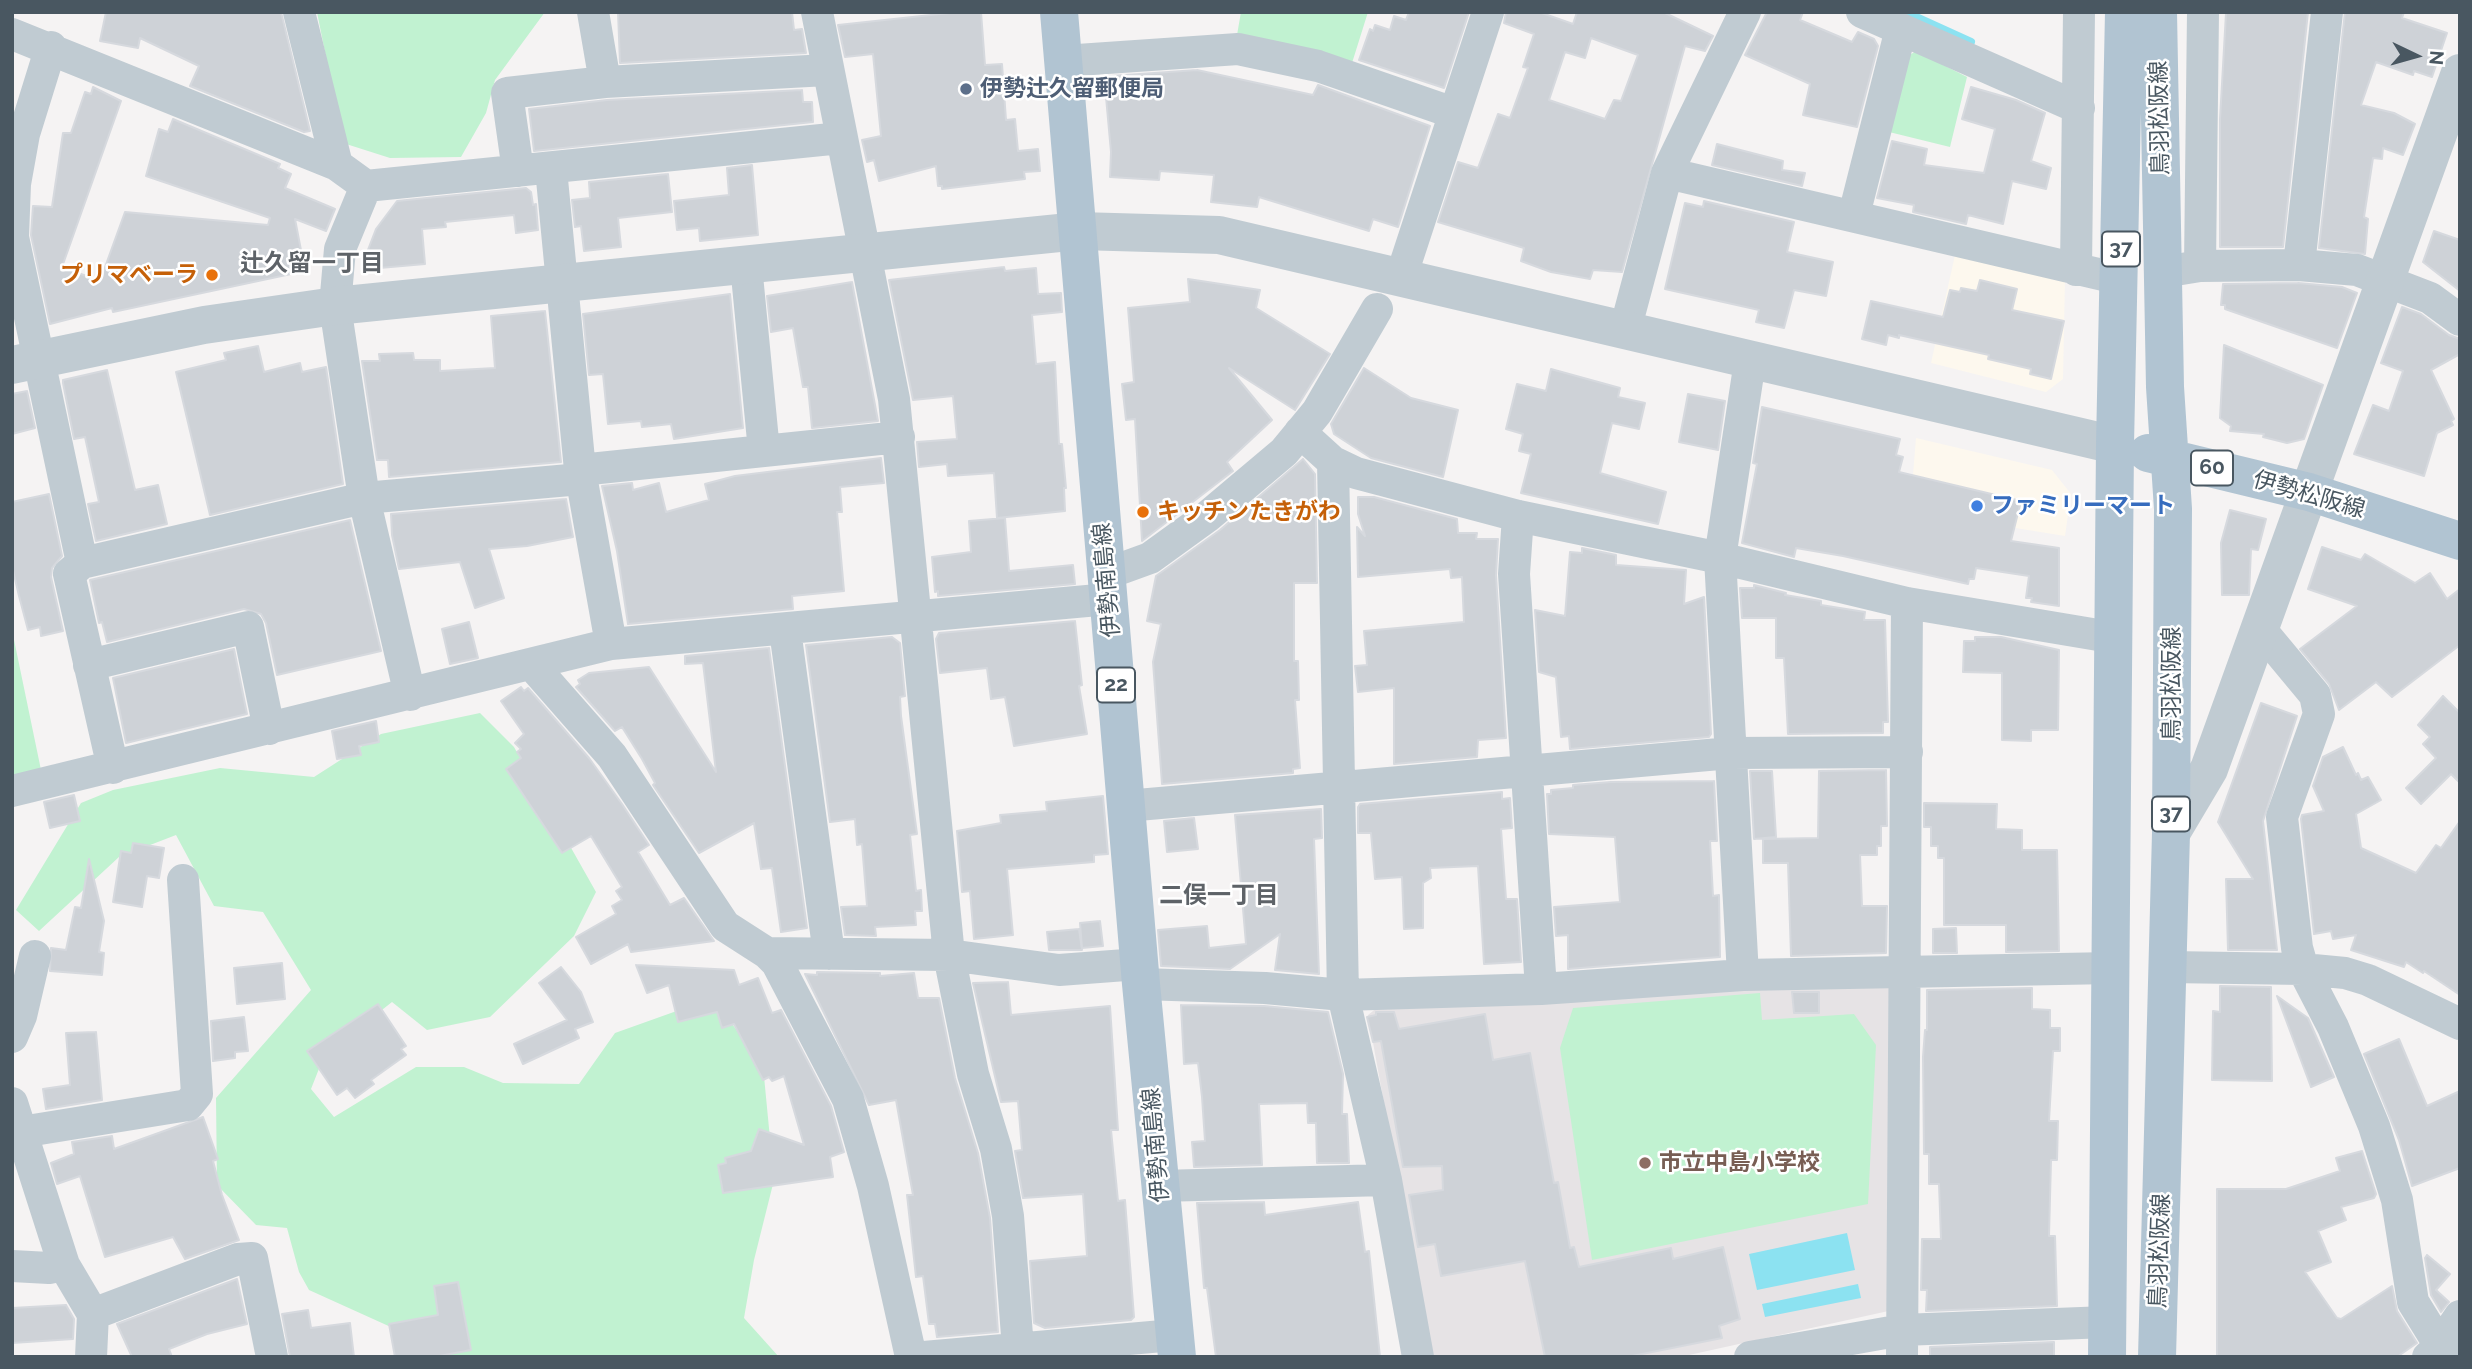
<!DOCTYPE html>
<html>
<head>
<meta charset="utf-8">
<style>
	body { margin:0 }
	#map { position:relative; width:2472px; height:1369px; overflow:hidden; background:#f5f3f3; font-family:Raleway,sans-serif }
	canvas { display:block }
	.frame { position:absolute; inset:0; border:14px solid #495761; pointer-events:none }
	.north { position:absolute; left:2381px; top:21px; width:70px; height:70px; -webkit-text-stroke:5px #fff; paint-order:stroke; rotate:95deg; font-size:19px; font-weight:700; line-height:28px; text-align:center; color:#495761 }
	.north::after { content:''; display:block; margin:auto; width:24px; height:32px; background:#495761; clip-path:polygon(50% 0,100% 100%,50% 72%,0 100%) }
</style>
</head>
<body>
<div id="map">
<canvas width="2472" height="1369"></canvas>
<div class="frame"></div>
<div class="north">N</div>
</div>
<script>
const ctx = document.querySelector('canvas').getContext('2d');
ctx.lineJoin = 'round';
function fillPath(path, color) {
  ctx.fillStyle = color;
  ctx.fill(path, 'evenodd');
}
function poly(rows) {
  const path = new Path2D();
  for (const r of rows) {
    path.moveTo(r[0], r[1]);
    for (let i = 2; i < r.length; i += 2) path.lineTo(r[i], r[i + 1]);
  }
  return path;
}
function trace(path, color, width, dash) {
  ctx.strokeStyle = color;
  ctx.lineWidth = width;
  ctx.lineCap = dash ? 'butt' : 'round';
  ctx.setLineDash(dash || []);
  ctx.stroke(path);
}
function write(font, color, halo, rows, align = 'center') {
  ctx.font = font + ' Raleway,"Noto Sans JP",sans-serif';
  ctx.lineWidth = 5;
  ctx.setLineDash([]);
  ctx.textBaseline = 'middle';
  ctx.strokeStyle = halo;
  ctx.fillStyle = color;
  for (const [text, x, y, turn = 0] of rows) {
    ctx.save();
    ctx.translate(x, y);
    ctx.rotate((+turn || 0) * Math.PI / 180);
    ctx.textAlign = isNaN(turn) ? turn : align;
    if (halo) ctx.strokeText(text, 0, 0);
    ctx.fillText(text, 0, 0);
    ctx.restore();
  }
}
fillPath(poly([
	[1955,255,2065,280,2063,379,2046,392,1931,363],
	[1916,438,2052,470,2071,494,2065,536,1910,511]
]), '#fdf8ee');
fillPath(poly([
	[1886,981,1899,993,1893,1310,1680,1357,1430,1357,1368,1015,1378,1007]
]), '#e6e3e5');
fillPath(poly([
	[317,12,545,12,495,80,486,113,461,157,390,158,343,143],
	[1241,12,1368,12,1352,63,1237,35],
	[1916,51,1967,77,1950,147,1885,131,1902,60],
	[12,630,41,770,12,776],
	[480,713,514,747,596,892,574,936,490,1017,427,1030,392,1002,324,1056,311,1089,334,1117,416,1067,464,1067,503,1083,579,1084,615,1033,713,998,763,1066,774,1180,754,1260,744,1318,779,1357,423,1357,393,1328,309,1290,299,1272,287,1228,256,1225,217,1185,216,1098,311,990,263,912,214,906,176,835,119,857,39,931,16,910,81,803,113,790,220,768,314,777,381,734],
	[1760,993,1762,1020,1854,1014,1876,1045,1868,1204,1592,1260,1560,1048,1573,1008]
]), '#c1f2d1');
fillPath(poly([
	[1847,1233,1855,1270,1757,1290,1749,1254],
	[1858,1284,1861,1298,1765,1317,1762,1304]
]), '#8ce2f1');
trace(poly([
	[1905,12,1971,42]
]), '#8ce2f1', 8);
const building = poly([
	[106,12,281,12,310,131,304,132,190,86,199,66,140,38,138,48,100,41,106,12],
	[618,12,792,12,794,30,802,29,806,53,620,63,618,12],
	[959,12,981,12,985,65,1002,64,1006,120,1015,119,1018,151,1038,149,1040,171,1024,172,1025,179,942,189,942,186,938,186,936,166,879,181,874,160,867,162,862,140,881,136,873,54,845,57,838,25,959,12],
	[1409,12,1469,12,1444,88,1359,60,1370,29,1373,31,1375,25,1390,30,1394,16,1406,20,1409,12],
	[1506,12,1539,12,1573,24,1577,12,1663,12,1713,36,1705,51,1685,46,1622,272,1593,270,1590,279,1551,272,1521,261,1524,248,1438,222,1458,162,1478,168,1498,114,1510,118,1528,68,1523,67,1534,34,1504,23,1506,12],
	[1591,38,1638,55,1621,101,1614,100,1605,119,1549,100,1565,52,1585,58,1591,38],
	[1767,12,1803,12,1800,20,1852,42,1858,32,1874,39,1878,46,1857,127,1803,115,1810,84,1745,55,1767,12],
	[2308,12,2283,247,2220,247,2220,119,2226,13,2308,12],
	[2345,12,2404,12,2402,18,2447,33,2432,77,2414,71,2413,75,2376,62,2361,105,2394,113,2415,124,2403,155,2383,148,2382,159,2373,158,2364,217,2368,219,2365,254,2319,248,2345,12],
	[1197,70,1313,95,1318,85,1430,126,1398,227,1373,219,1369,231,1259,197,1257,207,1211,202,1214,175,1160,171,1159,180,1110,177,1111,152,1106,97,1098,97,1097,77,1197,70],
	[93,87,121,101,62,267,100,281,125,212,268,225,270,218,146,176,159,129,168,132,173,119,280,164,278,168,291,174,285,188,335,209,326,231,295,219,305,271,113,312,112,308,50,324,31,235,33,206,52,207,63,133,71,133,85,92,91,94,93,87],
	[1971,87,2016,100,2045,113,2031,161,2051,168,2046,189,2012,181,2003,224,1968,215,1966,224,1913,212,1914,205,1877,198,1892,141,1927,149,1924,165,1984,173,1995,129,1962,119,1971,87],
	[802,90,803,102,812,102,813,122,534,151,529,109,607,100,802,90],
	[1717,144,1783,161,1782,170,1805,173,1802,186,1712,165,1717,144],
	[752,165,758,235,700,241,699,228,677,230,674,201,729,195,727,168,752,165],
	[668,174,672,212,618,218,621,247,584,251,581,226,575,227,572,200,590,198,589,182,668,174],
	[526,188,531,192,533,205,536,204,538,230,516,233,514,215,445,222,446,227,422,229,425,264,368,269,366,255,376,229,397,201,526,188],
	[1704,201,1794,222,1787,252,1833,262,1826,296,1794,290,1784,328,1756,322,1759,310,1665,289,1685,203,1703,207,1704,201],
	[2434,231,2460,240,2460,291,2423,262,2434,231],
	[1004,267,1005,271,1036,268,1038,294,1061,293,1062,312,1032,315,1036,364,1055,362,1059,444,1062,444,1066,488,1064,488,1065,511,997,518,994,473,948,476,947,464,919,467,917,442,957,439,953,396,913,400,889,280,1004,267],
	[1188,279,1260,290,1256,308,1330,354,1295,410,1229,368,1272,420,1227,462,1233,471,1142,541,1135,419,1126,420,1122,384,1134,382,1128,308,1190,302,1188,279],
	[1980,280,2017,289,2012,310,2064,321,2051,379,2030,374,2031,369,1988,359,1989,355,1899,335,1899,338,1888,335,1886,345,1862,339,1871,301,1943,317,1950,290,1960,292,1961,288,1977,291,1980,280],
	[852,282,878,421,812,428,808,387,803,387,793,328,771,332,767,296,852,282],
	[2298,283,2342,287,2357,293,2337,348,2225,309,2225,305,2221,305,2223,284,2298,283],
	[730,294,743,428,674,439,671,424,642,427,641,421,608,424,603,374,589,375,583,314,730,294],
	[2402,307,2421,314,2449,335,2460,339,2460,354,2431,370,2454,419,2451,421,2453,425,2437,433,2424,476,2354,454,2373,405,2389,411,2403,371,2381,363,2402,307],
	[545,311,561,462,389,477,388,460,377,460,362,361,380,361,379,354,413,353,414,360,440,360,440,371,495,368,491,316,545,311],
	[2224,345,2323,385,2304,439,2287,443,2263,437,2264,434,2230,431,2231,426,2220,418,2224,345],
	[258,346,264,372,300,363,302,372,326,367,343,484,210,515,176,372,226,360,224,353,258,346],
	[1364,368,1411,398,1458,410,1443,477,1371,458,1334,434,1331,424,1364,368],
	[1551,369,1620,388,1618,397,1645,403,1639,429,1612,423,1600,473,1666,492,1658,524,1521,493,1531,454,1519,451,1523,434,1506,429,1517,384,1546,391,1551,369],
	[107,370,135,490,158,485,167,524,96,541,88,504,99,502,85,437,74,439,63,383,63,380,107,370],
	[27,391,35,428,12,434,12,394,27,391],
	[1688,394,1725,401,1718,450,1679,442,1688,394],
	[1762,407,1900,439,1896,455,1903,457,1899,472,2021,501,2011,541,2059,548,2059,606,2031,602,2032,598,2026,598,2029,576,1976,568,1974,579,1969,579,1968,584,1843,556,1796,548,1794,557,1742,543,1757,464,1753,463,1762,407],
	[881,458,884,483,840,487,842,512,837,512,844,591,792,596,793,609,628,624,617,551,602,486,632,483,633,490,659,483,666,512,709,500,705,484,735,476,881,458],
	[1303,459,1315,474,1317,583,1294,583,1294,661,1298,661,1299,700,1295,700,1300,768,1293,769,1293,773,1162,784,1153,662,1161,624,1147,621,1156,576,1220,530,1303,459],
	[49,494,62,556,52,568,51,577,63,631,41,636,40,627,28,630,19,596,12,566,12,502,49,494],
	[1358,497,1374,497,1457,519,1458,533,1477,533,1476,539,1498,539,1496,575,1506,738,1478,740,1477,757,1394,764,1394,688,1358,692,1355,666,1367,665,1364,631,1464,622,1462,577,1451,578,1450,569,1358,577,1357,527,1365,536,1358,514,1358,497],
	[566,499,573,537,527,546,489,549,504,598,475,608,460,562,399,569,392,535,391,514,566,499],
	[2230,510,2266,519,2258,550,2251,549,2249,595,2222,595,2221,543,2230,510],
	[1005,518,1009,571,1073,565,1075,584,938,596,938,591,935,592,932,557,971,552,969,521,1005,518],
	[350,520,381,651,277,675,266,623,261,614,244,609,107,642,102,622,99,623,90,580,350,520],
	[2322,547,2361,560,2365,554,2415,583,2430,573,2447,599,2460,589,2460,645,2392,697,2376,682,2339,710,2329,684,2300,649,2357,606,2308,589,2322,547],
	[1582,548,1616,555,1616,565,1686,570,1684,604,1704,597,1711,734,1709,737,1570,749,1569,736,1561,737,1556,677,1539,672,1535,610,1565,616,1570,552,1582,553,1582,548],
	[1754,585,1786,593,1785,595,1821,601,1821,605,1865,612,1864,620,1885,620,1888,722,1883,722,1883,733,1788,734,1784,658,1776,658,1776,618,1742,618,1740,588,1754,588,1754,585],
	[1075,621,1082,685,1079,686,1087,734,1014,746,1005,697,991,699,987,668,940,673,936,639,939,633,1075,621],
	[469,622,478,658,450,664,442,629,469,622],
	[892,637,900,643,905,696,900,697,901,716,917,834,910,835,916,891,921,890,922,911,915,911,916,925,875,927,876,936,845,935,841,907,867,906,862,844,857,845,855,819,830,822,806,645,892,637],
	[1975,637,2001,637,2059,650,2058,730,2031,730,2031,741,2002,740,2002,673,1963,672,1964,641,1975,641,1975,637],
	[769,648,807,928,781,932,772,868,761,869,754,823,699,853,653,785,655,783,642,759,622,727,615,731,576,687,580,684,578,680,589,673,649,667,716,772,703,663,685,664,685,656,769,648],
	[234,649,247,714,126,743,113,678,234,649],
	[521,687,524,691,528,688,589,758,622,804,649,845,638,852,670,905,684,898,714,941,631,952,628,944,591,964,576,937,616,914,612,906,622,900,616,891,622,887,591,836,562,853,506,769,521,758,517,752,521,749,515,743,524,734,501,701,521,687],
	[2443,696,2460,713,2460,783,2451,774,2421,804,2406,788,2436,758,2423,744,2430,737,2418,725,2443,696],
	[2261,703,2297,716,2263,821,2277,950,2228,950,2226,879,2253,879,2218,822,2261,703],
	[376,721,379,742,359,746,361,755,337,759,332,731,376,721],
	[2343,747,2356,775,2358,773,2361,780,2368,777,2381,800,2356,814,2361,848,2416,873,2436,845,2441,848,2460,821,2460,995,2424,971,2423,973,2406,962,2404,967,2351,950,2356,935,2333,939,2331,931,2314,934,2301,819,2302,815,2324,811,2313,786,2323,757,2343,747],
	[1886,770,1887,826,1881,826,1881,846,1877,846,1877,855,1860,855,1862,906,1887,906,1886,953,1791,956,1788,863,1763,863,1763,839,1818,838,1819,771,1886,770],
	[1750,771,1772,771,1776,837,1754,839,1750,771],
	[1714,781,1717,841,1710,841,1713,896,1719,895,1720,957,1568,969,1568,935,1556,936,1554,907,1620,902,1615,837,1549,834,1547,794,1551,794,1551,790,1573,788,1573,785,1611,782,1714,781],
	[1502,792,1502,799,1510,798,1512,828,1501,829,1506,899,1517,899,1521,962,1484,964,1478,866,1430,868,1431,878,1423,883,1423,928,1404,929,1402,877,1375,879,1371,833,1358,833,1358,807,1360,804,1502,792],
	[74,795,80,821,50,828,44,802,74,795],
	[1103,796,1108,854,1094,855,1094,862,1007,869,1013,935,974,939,970,891,962,892,957,831,1001,823,1000,815,1047,811,1046,802,1103,796],
	[1924,803,1997,804,1996,829,2022,830,2022,850,2057,850,2059,951,2006,952,2006,925,1944,925,1944,858,1938,858,1938,846,1931,846,1931,827,1924,827,1924,803],
	[1321,809,1322,838,1314,839,1319,974,1275,970,1280,934,1230,969,1161,966,1158,930,1207,926,1209,948,1246,944,1235,815,1321,809],
	[1194,818,1198,849,1167,852,1164,821,1194,818],
	[133,843,164,848,159,878,147,876,142,907,113,902,121,851,131,853,133,843],
	[89,859,104,921,99,952,104,953,102,975,50,971,51,948,66,950,75,907,81,908,89,859],
	[1100,921,1103,946,1082,948,1080,923,1100,921],
	[1956,928,1957,953,1933,953,1933,929,1956,928],
	[1079,929,1082,950,1049,950,1047,932,1079,929],
	[282,963,285,999,237,1004,234,968,282,963],
	[636,965,734,970,739,985,758,978,772,1013,781,1010,831,1106,844,1152,830,1157,833,1177,723,1193,718,1165,726,1163,725,1158,751,1151,759,1129,804,1145,784,1076,772,1081,769,1077,763,1080,734,1024,722,1028,717,1012,678,1022,669,985,647,993,636,965],
	[561,967,581,992,593,1022,575,1029,579,1038,523,1064,514,1044,567,1020,539,983,561,967],
	[817,972,880,973,880,976,914,973,918,998,939,998,955,1078,978,1153,990,1218,998,1332,937,1337,935,1324,929,1324,923,1276,916,1277,907,1195,913,1195,896,1100,869,1105,805,974,817,975,817,972],
	[1008,982,1011,1015,1110,1006,1118,1130,1111,1130,1118,1201,1125,1200,1134,1317,1131,1320,1045,1328,1034,1323,1030,1261,1087,1256,1083,1194,1023,1198,1015,1151,1022,1150,1018,1101,1001,1102,973,983,1008,982],
	[2220,986,2271,987,2272,1081,2212,1080,2213,1011,2220,1012,2220,986],
	[2032,988,2032,1009,2050,1010,2050,1028,2060,1028,2060,1051,2053,1051,2049,1121,2058,1121,2057,1160,2051,1160,2049,1236,2055,1236,2057,1306,1926,1311,1927,1290,1921,1290,1922,1239,1941,1239,1939,1184,1929,1184,1929,1154,1924,1154,1923,1057,1925,1030,1927,1030,1927,990,2032,988],
	[1792,992,1819,992,1819,1013,1794,1013,1792,992],
	[2277,996,2308,1018,2334,1077,2311,1087,2277,996],
	[378,1004,406,1046,401,1049,406,1055,371,1080,374,1084,355,1098,347,1088,337,1095,307,1051,378,1004],
	[1181,1005,1264,1006,1328,1012,1343,1074,1342,1114,1347,1114,1349,1163,1317,1163,1316,1123,1308,1123,1307,1103,1259,1104,1262,1165,1194,1167,1192,1142,1205,1141,1202,1097,1198,1063,1184,1064,1181,1005],
	[1376,1012,1394,1012,1399,1029,1485,1014,1493,1060,1530,1053,1554,1183,1558,1182,1570,1248,1574,1247,1579,1267,1671,1248,1673,1259,1723,1247,1740,1319,1719,1326,1722,1338,1627,1357,1545,1357,1525,1261,1441,1276,1435,1244,1418,1247,1409,1195,1443,1190,1442,1166,1403,1167,1381,1041,1373,1042,1367,1017,1376,1015,1376,1012],
	[244,1017,248,1051,235,1052,235,1058,213,1061,211,1021,244,1017],
	[96,1032,102,1100,46,1109,43,1089,70,1085,66,1033,96,1032],
	[2399,1039,2427,1106,2460,1091,2460,1168,2412,1186,2399,1140,2364,1054,2399,1039],
	[203,1117,218,1159,213,1161,222,1195,239,1240,185,1259,173,1237,105,1257,80,1176,57,1184,51,1163,74,1154,72,1142,112,1136,114,1149,203,1117],
	[2362,1151,2376,1194,2374,1198,2341,1207,2346,1220,2318,1231,2331,1262,2305,1272,2337,1318,2341,1319,2392,1286,2397,1311,2417,1343,2397,1357,2217,1357,2217,1189,2286,1189,2340,1171,2336,1158,2362,1151],
	[1264,1202,1265,1215,1358,1202,1365,1252,1369,1251,1380,1357,1216,1357,1207,1288,1204,1288,1197,1203,1264,1202],
	[2427,1255,2450,1274,2436,1290,2449,1302,2441,1312,2431,1295,2425,1258,2427,1255],
	[237,1279,247,1324,207,1334,169,1349,172,1357,132,1357,117,1324,237,1279],
	[458,1282,471,1350,434,1357,395,1357,389,1324,438,1315,434,1286,458,1282],
	[66,1305,74,1319,73,1339,12,1343,12,1308,66,1305],
	[308,1310,311,1328,350,1323,354,1357,290,1357,282,1314,308,1310],
	[2054,1342,2054,1357,1930,1357,1930,1347,2054,1342]
]);
fillPath(building, '#ced2d7');
trace(building, '#d6d9de', 2);
trace(poly([
	[299,12,337,165],
	[593,12,605,82],
	[817,12,894,399,949,955,973,1074,996,1149,1008,1216,1018,1349],
	[1862,12,2079,108],
	[12,34,337,165,366,186,841,138],
	[51,47,24,134,15,184,13,237,82,563,69,574,113,768],
	[1063,61,1238,49,1318,66,1454,113],
	[551,169,580,470,611,644],
	[518,171,507,93,605,82,827,70],
	[1667,173,2120,279],
	[366,186,340,249,335,306,364,498,410,695],
	[1854,215,1901,29],
	[746,265,764,451],
	[2299,265,2327,12],
	[2200,266,2299,265,2357,270,2430,298,2460,320],
	[2076,270,2079,12],
	[2163,272,2200,266,2203,12],
	[1401,277,1488,12],
	[1625,330,1667,173,1745,12],
	[1300,432,1333,462,1343,995,1386,1180,1418,1357],
	[1333,462,1356,473,1518,516,1720,558,1907,603,2116,638],
	[580,470,899,437],
	[1518,516,1514,574,1541,989],
	[82,563,364,498,581,479],
	[1106,574,1150,558,1208,516,1284,452,1317,412,1377,309],
	[785,630,829,954],
	[2261,630,2315,695,2319,714,2282,817,2297,948,2303,969,2333,1027,2374,1126,2397,1200,2413,1302,2447,1357],
	[89,665,248,627,269,729],
	[533,666,612,756,725,926,767,953,777,963,848,1099,873,1186,911,1357],
	[12,791,611,644,1109,599],
	[1126,806,1731,753,1907,752],
	[767,953,949,955,1059,970,1139,964],
	[2168,967,2303,969,2345,973,2368,980,2460,1024],
	[1743,975,1720,558,1750,361],
	[1141,984,1265,988,1343,995,1541,989,1743,975,2112,968],
	[12,1037,21,1016,35,956],
	[12,1103,64,1265],
	[21,1132,188,1105,197,1094,183,880],
	[1160,1186,1386,1180],
	[12,1266,49,1268,64,1265,93,1314,91,1357],
	[93,1314,238,1259,252,1258,272,1357],
	[924,1357,1174,1335],
	[1750,1357,1902,1330,2107,1322],
	[1902,1357,1907,603],
	[2428,1357,2439,1347,2460,1316]
]), '#c0cbd2', 32);
trace(poly([
	[12,365,204,325,335,306,1079,231,1219,235,2115,445],
	[2171,833,2209,769,2460,73]
]), '#c0cbd2', 38);
trace(poly([
	[1059,12,1141,984,1177,1357],
	[2148,453,2309,492,2460,541],
	[2107,1357,2115,445,2124,12],
	[2157,1357,2171,833,2173,509,2165,387,2158,12]
]), '#b1c4d2', 38);
for (const [x, y, r, color] of [
	[966,89,7,"#5c6f8a"],
	[212,275,7,"#e8710a"],
	[1977,506,7,"#3f7fe0"],
	[1143,512,7,"#e8710a"],
	[1645,1163,7,"#8d6e63"]
]) {
  const dot = new Path2D();
  dot.arc(x, y, r, 0, 2 * Math.PI);
  ctx.fillStyle = color;
  ctx.fill(dot);
  trace(dot, '#fff', 2.5);
}
for (const [x, y, w] of [
	[2121,249,38],
	[2212,468,42],
	[1116,685,38],
	[2171,814,38]
]) {
  const box = new Path2D();
  box.roundRect(x - w / 2, y - 17.5, w, 35, 5);
  ctx.fillStyle = '#fff';
  ctx.fill(box);
  trace(box, '#495761', 2);
}
write('bold 21px', '#495761', null, [
	["37",2121,249],
	["60",2212,468],
	["22",1116,685],
	["37",2171,814]
]);
write('bold 23px', '#4e5e75', '#fff', [
	["伊勢辻久留郵便局",980,89]
], 'left');
write('23px', '#495761', '#fff', [
	["鳥羽松阪線",2160,118,-91],
	["伊勢松阪線",2309,495,16],
	["伊勢南島線",1107,580,-95],
	["鳥羽松阪線",2172,684,-90],
	["伊勢南島線",1156,1145,-95],
	["鳥羽松阪線",2160,1251,-88]
]);
write('bold 23px', '#c56008', '#fff', [
	["プリマベーラ",198,275],
	["キッチンたきがわ",1157,512,"left"]
], 'right');
write('bold 23px', '#366cbe', '#fff', [
	["ファミリーマート",1991,506]
], 'left');
write('bold 23px', '#785e54', '#fff', [
	["市立中島小学校",1659,1163]
], 'left');
write('bold 24px', '#5e6368', '#fff', [
	["辻久留一丁目",312,264],
	["二俣一丁目",1219,896]
]);
</script>
</body>
</html>
